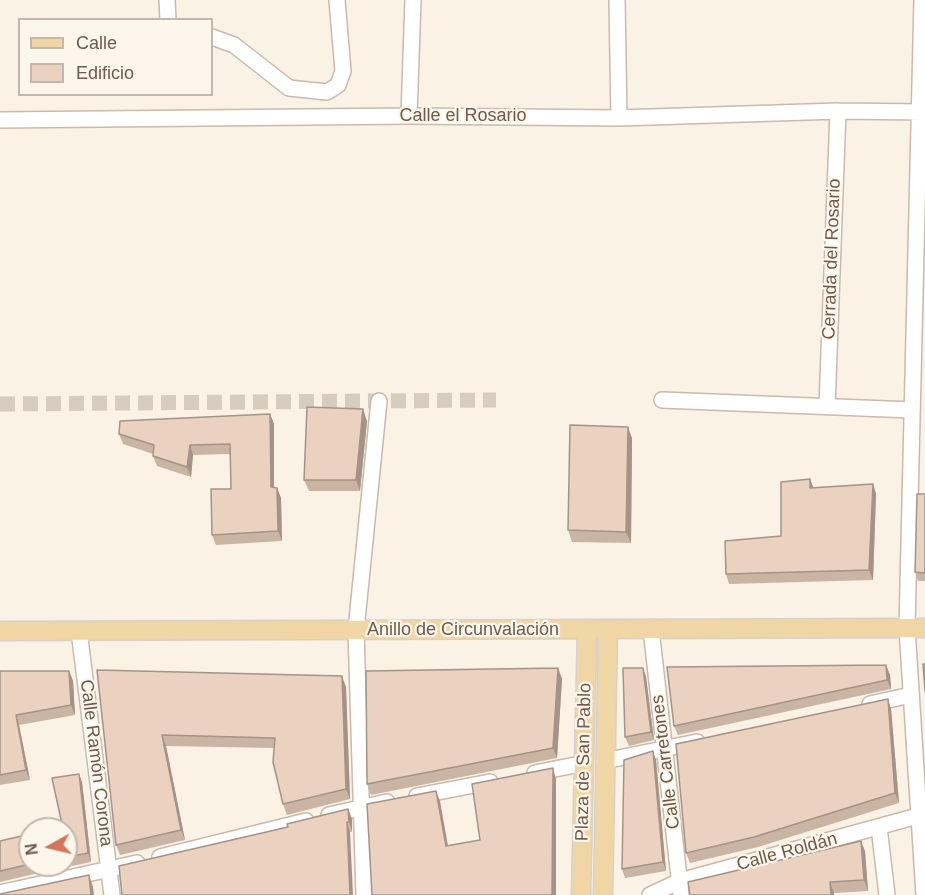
<!DOCTYPE html>
<html>
<head>
<meta charset="utf-8">
<style>
	body { margin:0 }
	#map { position:relative; width:925px; height:895px; overflow:hidden; background:#f9f2e5; font-family:Arial,sans-serif }
	canvas { display:block }
	.legend { position:absolute; left:18px; top:18px; width:195px; height:78px; box-sizing:border-box; background:#fdf6eb; border:2px solid #c4b8ac; margin:0; padding:8px 10px; list-style:none; font-size:18px; color:#6f5a4d }
	.legend li { display:flex; align-items:center; gap:12px; height:30px }
	.legend b { width:30px; border:2px solid #c4b8ac }
	.north { position:absolute; left:18px; top:817px; width:60px; height:60px; box-sizing:border-box; background:#fdf6eb; border:2px solid #c4b8ac; border-radius:50%; rotate:262deg; font-size:16px; font-weight:700; line-height:24px; text-align:center; color:#6f5a4d }
	.north::after { content:''; display:block; margin:auto; width:21px; height:27px; background:#d57559; clip-path:polygon(50% 0,100% 100%,50% 72%,0 100%) }
</style>
</head>
<body>
<div id="map">
<canvas width="925" height="895"></canvas>
<ul class="legend">
<li><b style="height:8px;background:#f0d5a5"></b>Calle</li>
<li><b style="height:16px;background:#ebd2c0"></b>Edificio</li>
</ul>
<div class="north">N</div>
</div>
<script>
const ctx = document.querySelector('canvas').getContext('2d');
ctx.lineJoin = 'round';
function poly(rows) {
  const path = new Path2D();
  for (const r of rows) {
    path.moveTo(r[0], r[1]);
    for (let i = 2; i < r.length; i += 2) path.lineTo(r[i], r[i + 1]);
  }
  return path;
}
function trace(path, color, width, dash) {
  ctx.strokeStyle = color;
  ctx.lineWidth = width;
  ctx.lineCap = dash ? 'butt' : 'round';
  ctx.setLineDash(dash || []);
  ctx.stroke(path);
}
function fillPath(path, color) {
  ctx.fillStyle = color;
  ctx.fill(path, 'evenodd');
}
function write(font, color, halo, rows, align = 'center') {
  ctx.font = font + ' Arial,sans-serif';
  ctx.lineWidth = 4.5;
  ctx.setLineDash([]);
  ctx.textBaseline = 'middle';
  ctx.strokeStyle = halo;
  ctx.fillStyle = color;
  for (const [text, x, y, turn = 0] of rows) {
    ctx.save();
    ctx.translate(x, y);
    ctx.rotate((+turn || 0) * Math.PI / 180);
    ctx.textAlign = isNaN(turn) ? turn : align;
    if (halo) ctx.strokeText(text, 0, 0);
    ctx.fillText(text, 0, 0);
    ctx.restore();
  }
}
trace(poly([
	[0,404,496,400]
]), '#d6ccbf', 15, [15, 8]);
const minor = poly([
	[167,0,168,20],
	[617,0,619,118],
	[922,0,907,628,924,895],
	[212,37,234,45,289,88,327,92,338,85,343,71,337,0],
	[409,116,413,0],
	[0,120,409,116,619,118,838,111,925,112],
	[662,400,912,410],
	[827,407,838,111],
	[651,629,681,895],
	[79,631,112,895],
	[870,704,911,695],
	[604,761,697,742],
	[535,773,585,763],
	[417,796,490,782],
	[329,815,387,802],
	[879,827,887,895],
	[160,857,306,821],
	[0,893,137,863],
	[364,895,356,630,379,401],
	[650,895,680,881,925,814]
]);
const major = poly([
	[0,631,925,628],
	[581,895,587,629],
	[603,895,608,629]
]);
trace(minor, '#c9baad', 18);
trace(major, '#d7d1cd', 21);
trace(minor, '#fff', 15);
trace(major, '#f0d5a5', 18);
fillPath(poly([
	[270,414,274,424,274,488,277,488,281,498,282,541,216,545,212,535,231,489,230,454,193,455,191,477,157,466,153,456,153,454,123,444,119,434],
	[367,421,360,491,309,491,304,480],
	[632,438,631,543,572,542,568,530],
	[873,484,876,494,873,580,729,584,726,574,781,536,814,488],
	[925,494,925,581,918,581,915,572],
	[886,665,890,675,891,689,678,735,674,726],
	[558,668,562,679,557,758,371,795,367,784],
	[643,668,646,677,654,740,629,746,625,737],
	[97,670,346,687,350,799,287,815,283,804,274,748,166,746,185,840,120,855,116,845],
	[0,671,69,671,73,681,75,715,19,725,30,780,0,785],
	[891,709,899,803,758,847,690,863,686,853],
	[656,760,666,871,625,878,622,869],
	[82,782,91,862,72,866,68,857],
	[348,809,352,819,352,832,288,827],
	[30,834,30,865,45,865,47,871,0,882,0,841],
	[865,851,868,891,834,893,834,895,690,895]
]), '#cab5a5');
fillPath(poly([
	[363,409,367,421,360,491,356,480],
	[270,414,274,424,274,497,271,487],
	[628,427,632,438,631,543,626,532],
	[190,445,193,455,191,477,187,467],
	[810,479,814,489,810,488],
	[873,484,876,494,873,580,869,570],
	[277,488,281,498,282,541,278,531],
	[886,665,890,675,891,689,887,680],
	[558,668,562,679,557,758,553,748],
	[643,668,646,677,654,740,651,732],
	[69,671,73,681,75,715,71,705],
	[342,676,346,687,350,799,346,789],
	[888,699,891,709,899,803,895,793],
	[16,715,19,725,30,780,26,770],
	[162,735,166,746,185,840,181,830],
	[653,751,656,760,666,871,663,862],
	[553,768,556,779,556,895,552,895],
	[79,774,82,782,91,862,88,853],
	[436,791,440,801,450,857,446,846],
	[348,809,352,819,352,832,349,822],
	[347,822,350,832,353,895,350,895],
	[861,841,865,851,868,891,864,880],
	[89,875,93,887,94,895,91,895],
	[830,882,834,893,834,895,831,895]
]), '#a49386');
const building = poly([
	[307,407,363,409,356,480,304,480,307,407],
	[270,414,271,487,277,488,278,531,212,535,211,489,231,489,230,444,190,445,187,467,153,456,154,445,119,434,120,421,270,414],
	[570,425,628,427,626,532,568,530,570,425],
	[810,479,810,488,873,484,869,570,726,574,725,541,781,536,781,482,810,479],
	[917,494,925,494,925,573,915,572,917,494],
	[923,664,925,664,925,691,923,664],
	[886,665,887,680,674,726,667,667,886,665],
	[558,668,553,748,367,784,366,671,558,668],
	[623,668,643,668,651,732,625,737,623,668],
	[97,670,342,676,346,789,283,804,273,762,275,738,162,735,181,830,116,845,97,670],
	[0,671,69,671,71,705,16,715,26,770,0,775,0,671],
	[888,699,895,793,754,837,686,853,676,744,888,699],
	[653,751,663,862,622,869,624,760,653,751],
	[553,768,552,895,372,895,367,804,436,791,446,846,480,840,472,784,553,768],
	[79,774,88,853,68,857,66,845,66,829,63,829,52,778,79,774],
	[348,809,349,822,347,822,350,895,122,895,119,866,288,827,287,824,348,809],
	[30,834,30,864,0,871,0,841,30,834],
	[861,841,864,880,830,882,831,895,690,895,688,882,861,841],
	[89,875,91,895,0,895,0,894,89,875]
]);
fillPath(building, '#ebd2c0');
trace(building, '#a49386', 1.5);
write('18px', '#6f5a4d', '#fdf6eb', [
	["Calle el Rosario",463,116],
	["Cerrada del Rosario",832,259,-88],
	["Anillo de Circunvalación",463,630],
	["Plaza de San Pablo",584,762,-89],
	["Calle Carretones",666,762,-97],
	["Calle Ramón Corona",96,763,83],
	["Calle Roldán",787,852,-15]
]);
</script>
</body>
</html>
